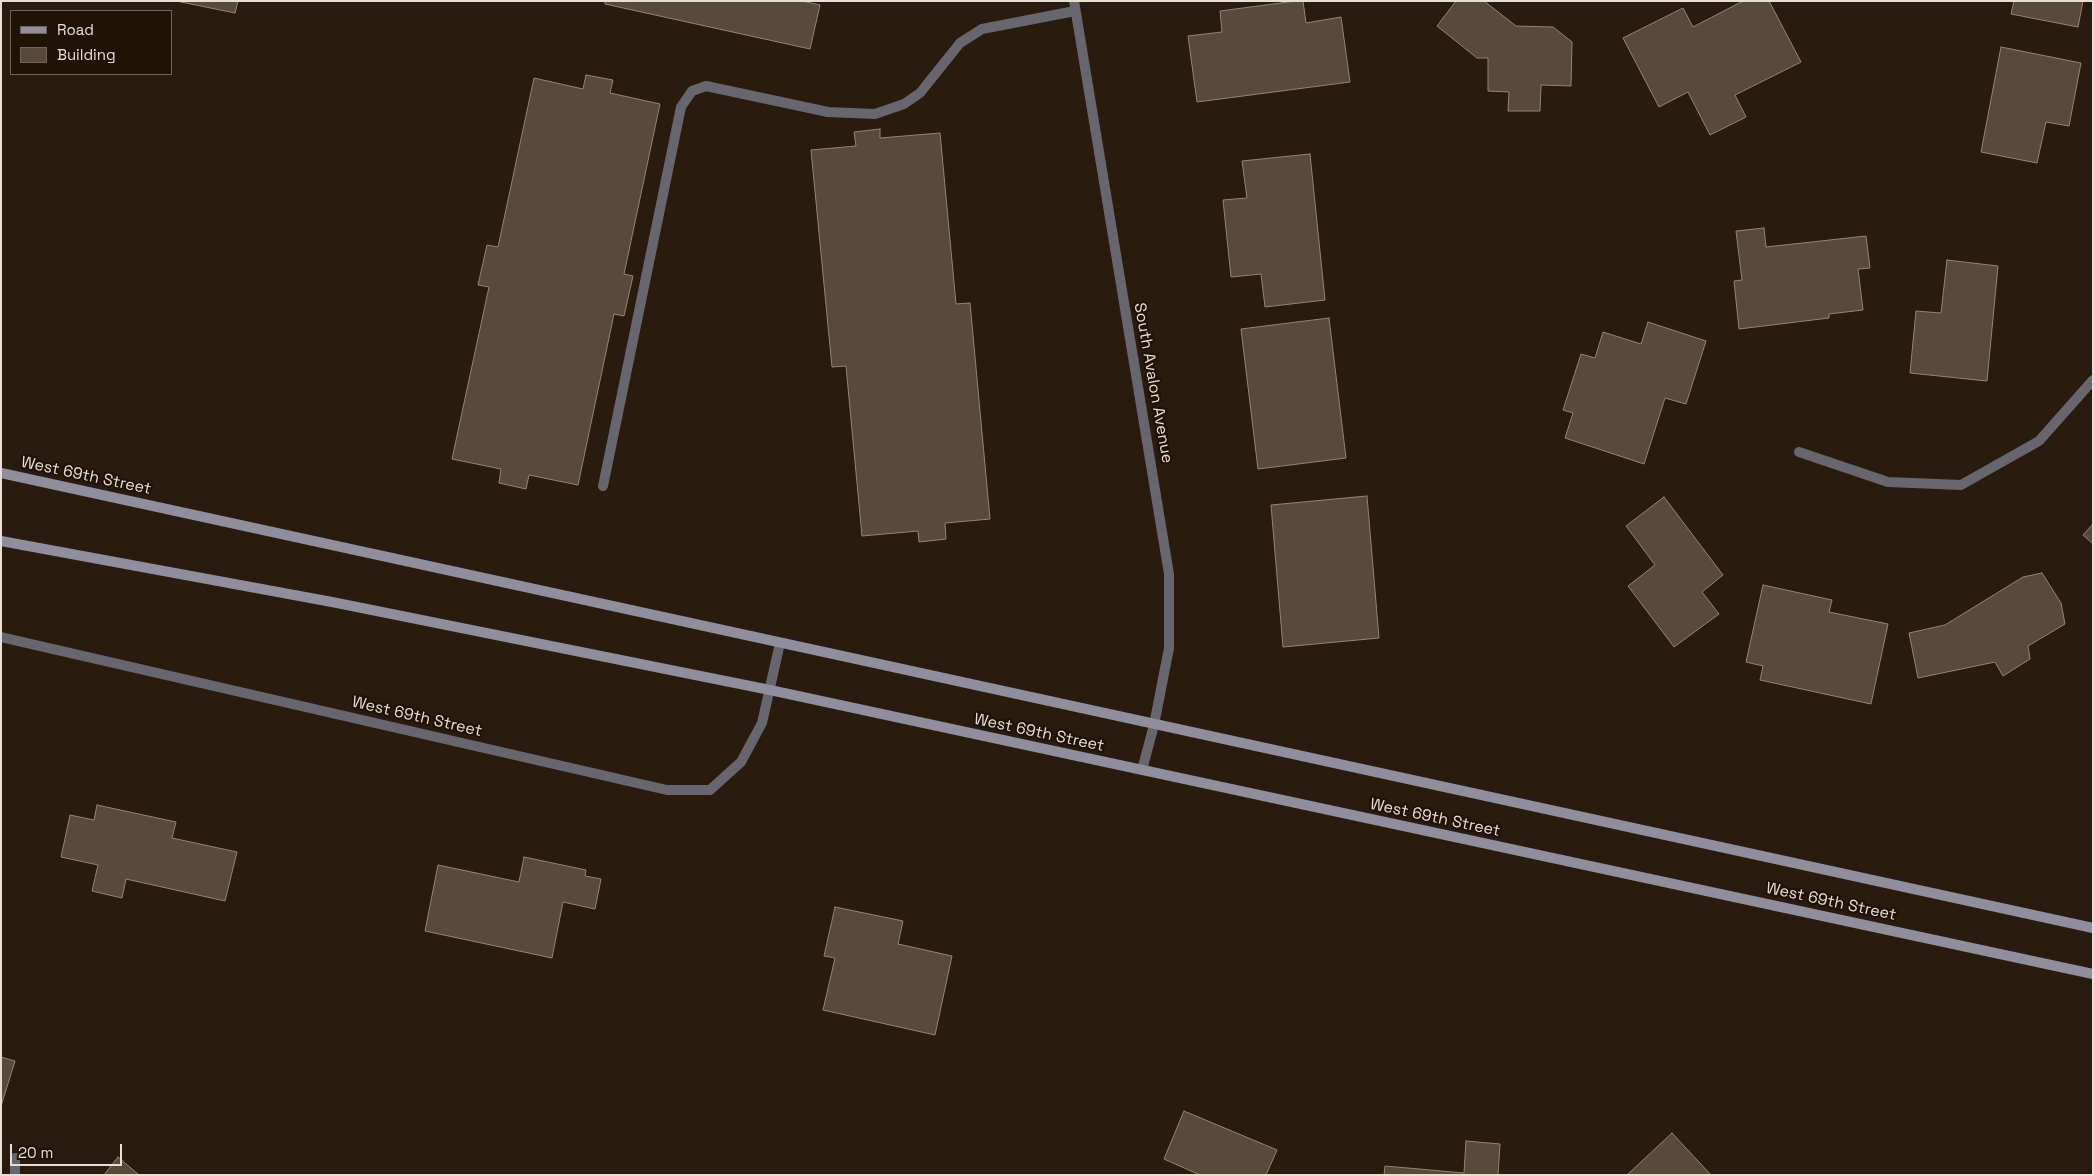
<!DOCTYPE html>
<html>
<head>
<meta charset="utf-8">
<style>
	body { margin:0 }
	#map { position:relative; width:2094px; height:1176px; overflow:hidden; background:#291c0f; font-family:"Space Grotesk",sans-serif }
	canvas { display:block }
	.frame { position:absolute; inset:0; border:2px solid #e7ded5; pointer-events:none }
	.legend { position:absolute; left:10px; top:10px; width:162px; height:65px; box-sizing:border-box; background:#1f1306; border:1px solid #6f6459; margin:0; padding:6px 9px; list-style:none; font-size:15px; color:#e7ded5 }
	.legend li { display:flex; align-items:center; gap:10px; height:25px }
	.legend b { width:25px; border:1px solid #6f6459 }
	.scale { position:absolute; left:10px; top:1144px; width:112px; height:22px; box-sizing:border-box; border:2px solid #e7ded5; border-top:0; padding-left:6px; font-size:15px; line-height:18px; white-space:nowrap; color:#e7ded5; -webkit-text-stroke:4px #1f1306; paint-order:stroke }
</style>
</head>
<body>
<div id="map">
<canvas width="2094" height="1176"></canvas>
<div class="frame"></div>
<ul class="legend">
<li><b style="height:6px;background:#908e9c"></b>Road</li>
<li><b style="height:14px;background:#58493a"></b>Building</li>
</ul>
<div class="scale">20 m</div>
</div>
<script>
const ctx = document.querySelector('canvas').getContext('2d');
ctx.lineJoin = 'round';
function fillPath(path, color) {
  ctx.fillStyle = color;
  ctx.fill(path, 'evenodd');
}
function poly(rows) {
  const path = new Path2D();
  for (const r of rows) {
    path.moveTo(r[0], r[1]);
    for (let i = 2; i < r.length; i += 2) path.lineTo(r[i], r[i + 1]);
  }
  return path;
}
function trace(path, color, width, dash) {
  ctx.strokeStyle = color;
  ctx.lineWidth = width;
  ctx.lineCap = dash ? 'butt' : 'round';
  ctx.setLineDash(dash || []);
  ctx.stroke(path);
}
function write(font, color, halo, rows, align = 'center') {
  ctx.font = font + ' "Space Grotesk",sans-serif';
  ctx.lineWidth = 4.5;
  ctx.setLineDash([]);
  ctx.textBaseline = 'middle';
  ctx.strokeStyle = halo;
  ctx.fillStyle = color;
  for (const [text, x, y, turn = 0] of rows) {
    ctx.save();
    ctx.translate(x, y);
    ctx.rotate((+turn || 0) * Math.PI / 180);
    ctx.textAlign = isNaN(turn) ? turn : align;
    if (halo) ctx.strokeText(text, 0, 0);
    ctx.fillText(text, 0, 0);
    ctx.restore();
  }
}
const building = poly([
	[176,1,238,1,235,13,176,1],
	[605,1,802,1,820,5,810,49,605,4,605,1],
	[1296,1,1303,1,1306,23,1341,17,1350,82,1197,102,1188,36,1222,32,1220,11,1296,1],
	[1456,1,1484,1,1516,26,1553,27,1572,42,1571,86,1541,85,1540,111,1508,111,1509,92,1488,91,1488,58,1477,58,1437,26,1456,1],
	[1743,1,1769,1,1801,62,1735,95,1746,117,1710,135,1688,92,1659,107,1623,38,1683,8,1693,27,1743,1],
	[2014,1,2083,1,2078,27,2011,14,2014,1],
	[2001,47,2081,63,2069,126,2046,122,2037,163,1981,152,2001,47],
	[586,75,613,80,610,93,660,104,624,274,633,276,624,316,614,314,578,485,529,475,526,489,499,483,501,469,452,459,489,287,478,285,487,245,498,247,534,78,583,89,586,75],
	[880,129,880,138,940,133,956,304,970,303,990,519,945,523,946,539,919,542,918,531,862,536,846,366,832,367,811,150,856,146,854,132,880,129],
	[1310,154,1325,300,1265,307,1261,274,1231,277,1223,200,1247,198,1242,161,1310,154],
	[1764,228,1766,247,1866,236,1870,268,1858,269,1863,310,1829,314,1829,318,1739,329,1734,281,1742,280,1736,231,1764,228],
	[1947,260,1998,266,1987,381,1910,373,1916,311,1941,313,1947,260],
	[1329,318,1346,458,1258,469,1241,329,1329,318],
	[1648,322,1706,341,1686,404,1665,398,1644,464,1565,438,1573,413,1563,410,1581,354,1595,358,1603,332,1641,344,1648,322],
	[1367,496,1379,638,1283,647,1271,505,1367,496],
	[1664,497,1723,575,1702,592,1719,614,1674,647,1628,586,1655,565,1626,526,1664,497],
	[2093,524,2093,544,2083,535,2093,524],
	[2042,573,2061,603,2065,624,2028,646,2030,659,2003,676,1995,662,1918,678,1909,633,1945,625,2023,577,2042,573],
	[1763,585,1832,600,1829,612,1888,624,1871,704,1760,680,1763,666,1746,662,1763,585],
	[97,805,176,822,172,838,237,852,225,901,126,879,122,898,92,891,98,865,61,857,70,815,94,820,97,805],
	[524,857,586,870,585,876,601,879,595,909,563,902,552,958,425,931,438,865,519,882,524,857],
	[835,907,903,921,898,944,952,956,935,1035,823,1010,835,958,824,956,835,907],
	[1,1057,15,1061,1,1106,1,1057],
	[1184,1111,1277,1150,1266,1175,1200,1175,1164,1159,1184,1111],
	[1672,1133,1711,1175,1627,1175,1672,1133],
	[1466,1141,1500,1144,1498,1175,1384,1175,1385,1166,1464,1173,1466,1141],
	[118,1157,139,1175,104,1175,118,1157]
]);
fillPath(building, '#58493a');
trace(building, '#958474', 1);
trace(poly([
	[603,486,681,107,692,91,706,86,828,112,875,114,904,104,920,93,960,43,982,29,1075,11],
	[15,1175,15,1158]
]), '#67656e', 10);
trace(poly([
	[1074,1,1169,574,1169,648,1154,725,1142,770],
	[1799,452,1888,482,1961,485,2039,441,2093,380],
	[1,637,667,790,710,790,741,762,762,723,780,643]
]), '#67656e', 10);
trace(poly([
	[1,473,2093,928],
	[1,541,332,602,770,690,2093,974]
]), '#908e9c', 10);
write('16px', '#e7ded5', '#1f1306', [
	["South Avalon Avenue",1153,383,80],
	["West 69th Street",86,476,12],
	["West 69th Street",417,717,13],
	["West 69th Street",1039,733,12],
	["West 69th Street",1435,818,12],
	["West 69th Street",1831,902,12]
]);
</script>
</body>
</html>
